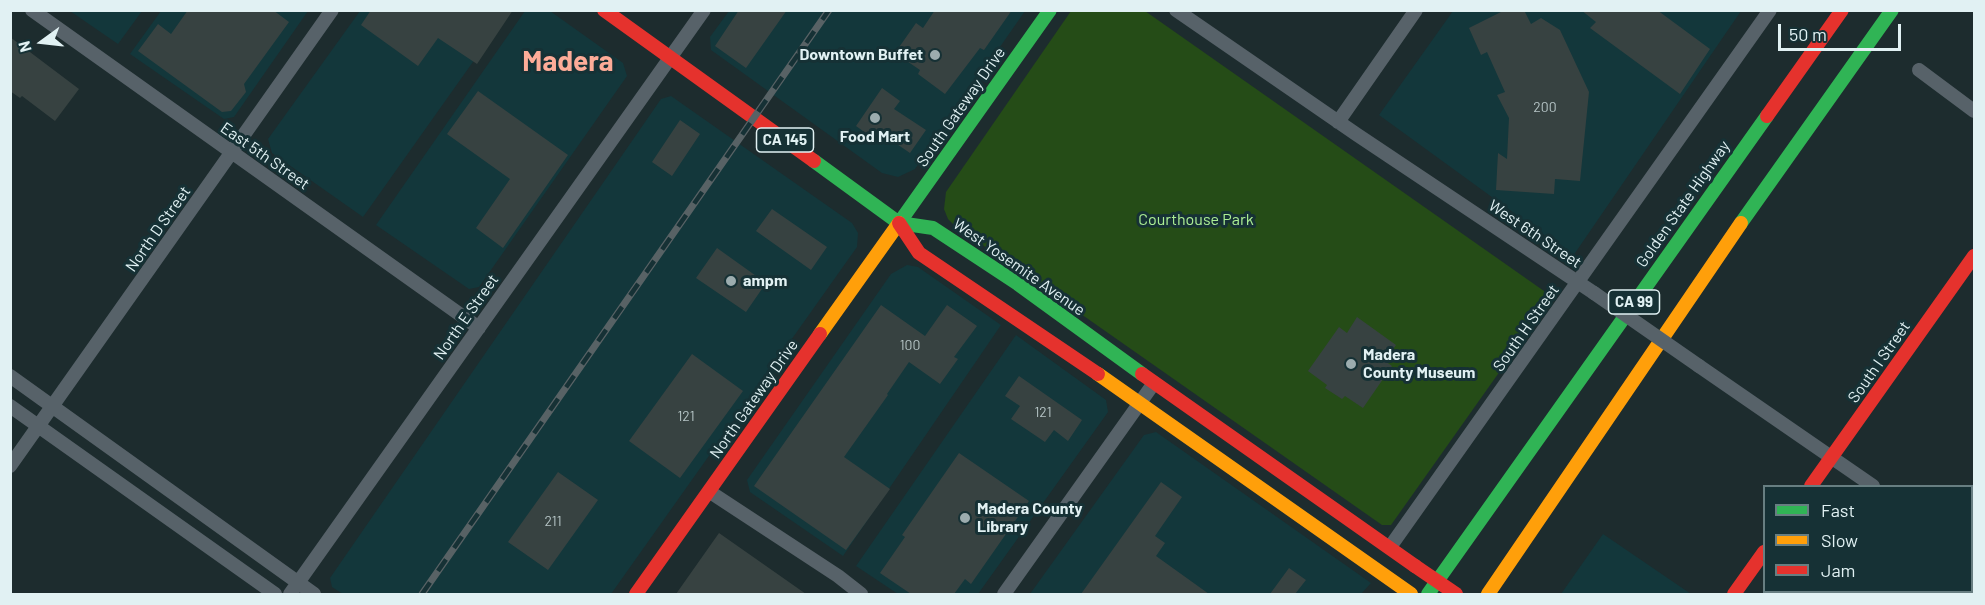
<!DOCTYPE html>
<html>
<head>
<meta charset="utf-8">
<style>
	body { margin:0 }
	#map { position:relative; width:1985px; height:605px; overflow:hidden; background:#1d2c2e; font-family:Barlow,sans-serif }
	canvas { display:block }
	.frame { position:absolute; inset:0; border:12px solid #e1f1f3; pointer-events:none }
	.legend { position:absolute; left:1763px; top:485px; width:210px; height:108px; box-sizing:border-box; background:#163135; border:2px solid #677e81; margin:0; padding:8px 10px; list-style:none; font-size:18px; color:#e1f1f3 }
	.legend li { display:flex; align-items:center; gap:12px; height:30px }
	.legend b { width:30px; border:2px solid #677e81 }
	.north { position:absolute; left:12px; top:12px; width:60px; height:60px; -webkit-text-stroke:4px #163135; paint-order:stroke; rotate:255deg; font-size:16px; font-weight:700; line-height:24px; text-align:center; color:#e1f1f3 }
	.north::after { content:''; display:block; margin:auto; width:21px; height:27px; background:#e1f1f3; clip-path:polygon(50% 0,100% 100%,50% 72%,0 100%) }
	.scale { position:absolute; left:1778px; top:24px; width:123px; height:27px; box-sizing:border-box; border:3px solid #e1f1f3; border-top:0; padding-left:8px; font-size:18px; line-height:21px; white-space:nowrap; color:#e1f1f3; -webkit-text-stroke:4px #163135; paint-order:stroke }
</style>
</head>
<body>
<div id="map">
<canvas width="1985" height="605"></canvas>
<div class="frame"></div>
<ul class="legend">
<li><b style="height:8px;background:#30b455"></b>Fast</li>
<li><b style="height:8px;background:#ff9f0a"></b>Slow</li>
<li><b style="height:8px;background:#e5322d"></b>Jam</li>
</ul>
<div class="north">N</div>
<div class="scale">50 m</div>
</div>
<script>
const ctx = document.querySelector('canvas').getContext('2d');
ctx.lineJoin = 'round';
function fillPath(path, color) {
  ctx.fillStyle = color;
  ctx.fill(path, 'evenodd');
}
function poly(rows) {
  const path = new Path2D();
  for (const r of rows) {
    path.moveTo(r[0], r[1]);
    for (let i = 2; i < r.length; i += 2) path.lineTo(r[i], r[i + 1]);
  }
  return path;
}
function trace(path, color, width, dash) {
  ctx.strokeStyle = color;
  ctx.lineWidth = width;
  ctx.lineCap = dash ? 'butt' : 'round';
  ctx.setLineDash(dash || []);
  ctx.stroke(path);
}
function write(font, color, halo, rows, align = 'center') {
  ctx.font = font + ' Barlow,sans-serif';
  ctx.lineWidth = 6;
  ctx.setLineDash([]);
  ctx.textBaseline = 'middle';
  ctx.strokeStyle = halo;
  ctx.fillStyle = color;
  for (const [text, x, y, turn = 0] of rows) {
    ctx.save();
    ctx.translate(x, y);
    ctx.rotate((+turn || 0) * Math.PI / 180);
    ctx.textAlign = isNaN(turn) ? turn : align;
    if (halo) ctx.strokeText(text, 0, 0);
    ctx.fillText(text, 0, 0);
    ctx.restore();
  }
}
fillPath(poly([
	[1740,10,1741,11,1573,256,1379,115,1453,11],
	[70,11,142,11,118,44],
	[161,11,308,11,234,117,224,119,130,54],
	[360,11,509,11,363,217,272,153,268,139],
	[525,11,550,11,623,63,627,76,479,287,469,289,376,225],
	[729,11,1025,11,915,169,898,177,882,173,711,50,710,37],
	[671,96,852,223,858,233,857,247,611,594,343,594,332,587,330,578,661,99],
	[907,265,918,267,1001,325,843,556,750,492,747,480,891,274],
	[1016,335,1106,400,1108,412,978,594,898,594,856,566],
	[1156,432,1371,583,1361,594,1030,594,1144,435],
	[1603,534,1691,594,1561,594]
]), '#13373b');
fillPath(poly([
	[1071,11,1145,11,1544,291,1548,296,1544,309,1391,525,1382,525,954,225,948,219,944,209,946,192]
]), '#254c17');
fillPath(poly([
	[188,10,273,10,289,22,244,84,246,92,231,111,222,112,138,51,158,24,171,34],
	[371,10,513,10,477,64,438,38,418,66,361,25],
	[739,10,787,10,746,68,715,46],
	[935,10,1012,10,984,50,980,48,945,94,918,74,920,70,895,53,916,23,923,28],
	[1505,10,1524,10,1531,24,1541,18,1560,30,1589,92,1580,181,1555,179,1554,194,1496,190,1498,153,1507,159,1509,118,1497,95,1505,92,1487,52,1481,55,1469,28],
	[1581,10,1657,10,1710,49,1680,94,1590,28,1596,22],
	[10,37,79,89,55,121,22,96,20,98,10,91],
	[882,88,900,101,894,109,926,130,910,153,879,132,874,139,856,126],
	[478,91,568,155,503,248,476,228,510,179,447,134],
	[680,120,700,134,672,176,652,162],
	[772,209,827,247,811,270,756,231],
	[717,248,766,283,746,312,696,278],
	[881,305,925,336,947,305,977,326,954,357,958,359,940,384,909,362,887,394,888,395,844,457,890,489,846,550,754,486],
	[1357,317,1396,345,1385,361,1392,366,1363,408,1345,396,1342,399,1325,388,1327,385,1308,371,1339,327,1347,333],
	[692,354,743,391,680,478,629,441],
	[1019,376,1082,420,1068,441,1054,430,1045,442,1011,419,1020,406,1005,396],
	[959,453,1029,501,971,584,965,579,954,594,911,594,880,573,905,537,902,535],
	[558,472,598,500,548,570,508,542],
	[1161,482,1182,497,1155,536,1165,543,1156,556,1209,594,1081,594],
	[719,533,806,594,676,594],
	[1289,568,1306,580,1295,594,1270,594]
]), '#374241');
trace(poly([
	[32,10,479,328],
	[1176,10,1356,134,1594,293],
	[1919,70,1974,111],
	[1338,122,1416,10],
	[1699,366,1873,486],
	[10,376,314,594],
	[10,406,275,594],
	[10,466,332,10],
	[710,492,838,576,861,594],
	[1390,547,1770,10],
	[1972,557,1974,559],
	[290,594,704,10],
	[1004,594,1154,383]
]), '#576269', 14);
trace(poly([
	[814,161,899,223,1050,10],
	[899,223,933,228,1018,284,1142,374],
	[1741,223,1892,10],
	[1428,594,1767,116]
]), '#30b455', 14);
trace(poly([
	[820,334,899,223],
	[1098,374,1411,594],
	[1488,594,1741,223]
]), '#ff9f0a', 14);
trace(poly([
	[604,10,814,161],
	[1767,116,1842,10],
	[899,223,919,253,1098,374],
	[1142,374,1415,566],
	[1811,486,1974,256],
	[636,594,820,334],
	[1734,594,1764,552]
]), '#e5322d', 14);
const rail = poly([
	[422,594,829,10]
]);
trace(rail, '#586265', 7);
trace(rail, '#163135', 4.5, [14]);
trace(poly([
	[1594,293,1699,366]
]), '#576269', 14);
trace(poly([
	[1415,566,1456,594]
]), '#e5322d', 14);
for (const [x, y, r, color] of [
	[935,55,6,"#9cacae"],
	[875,118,6,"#9cacae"],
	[731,281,6,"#9cacae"],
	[1351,364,6,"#9cacae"],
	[965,518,6,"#9cacae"]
]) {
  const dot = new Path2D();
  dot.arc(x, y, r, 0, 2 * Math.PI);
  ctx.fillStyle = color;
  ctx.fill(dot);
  trace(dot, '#163135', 2);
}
write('14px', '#b6c5c6', null, [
	["200",1545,107],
	["100",910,345],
	["121",1043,412],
	["121",686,416],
	["211",553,521]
]);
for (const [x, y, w] of [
	[785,140,57],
	[1634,302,51]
]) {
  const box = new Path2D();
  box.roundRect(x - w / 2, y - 12, w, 24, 4.5);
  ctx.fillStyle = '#163135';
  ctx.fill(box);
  trace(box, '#e1f1f3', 1.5);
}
write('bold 15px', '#e1f1f3', null, [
	["CA 145",785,140],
	["CA 99",1634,302]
]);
write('bold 16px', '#e1f1f3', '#163135', [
	["Downtown Buffet",923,55,"right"],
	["Food Mart",875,137,"center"],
	["ampm",743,281],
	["Madera",1363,355],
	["County Museum",1363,373],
	["Madera County",977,509],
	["Library",977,527]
], 'left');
write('16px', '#e1f1f3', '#163135', [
	["South Gateway Drive",961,107,-55],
	["East 5th Street",265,156,35],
	["Golden State Highway",1683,204,-55],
	["North D Street",158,229,-55],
	["West 6th Street",1535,234,34],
	["West Yosemite Avenue",1019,267,35],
	["North E Street",466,317,-55],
	["South H Street",1526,328,-55],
	["South I Street",1879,362,-55],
	["North Gateway Drive",754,399,-55]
]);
write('16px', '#acee94', '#163135', [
	["Courthouse Park",1196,220]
]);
write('bold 28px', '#fdac98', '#163135', [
	["Madera",568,62]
]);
</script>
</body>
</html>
